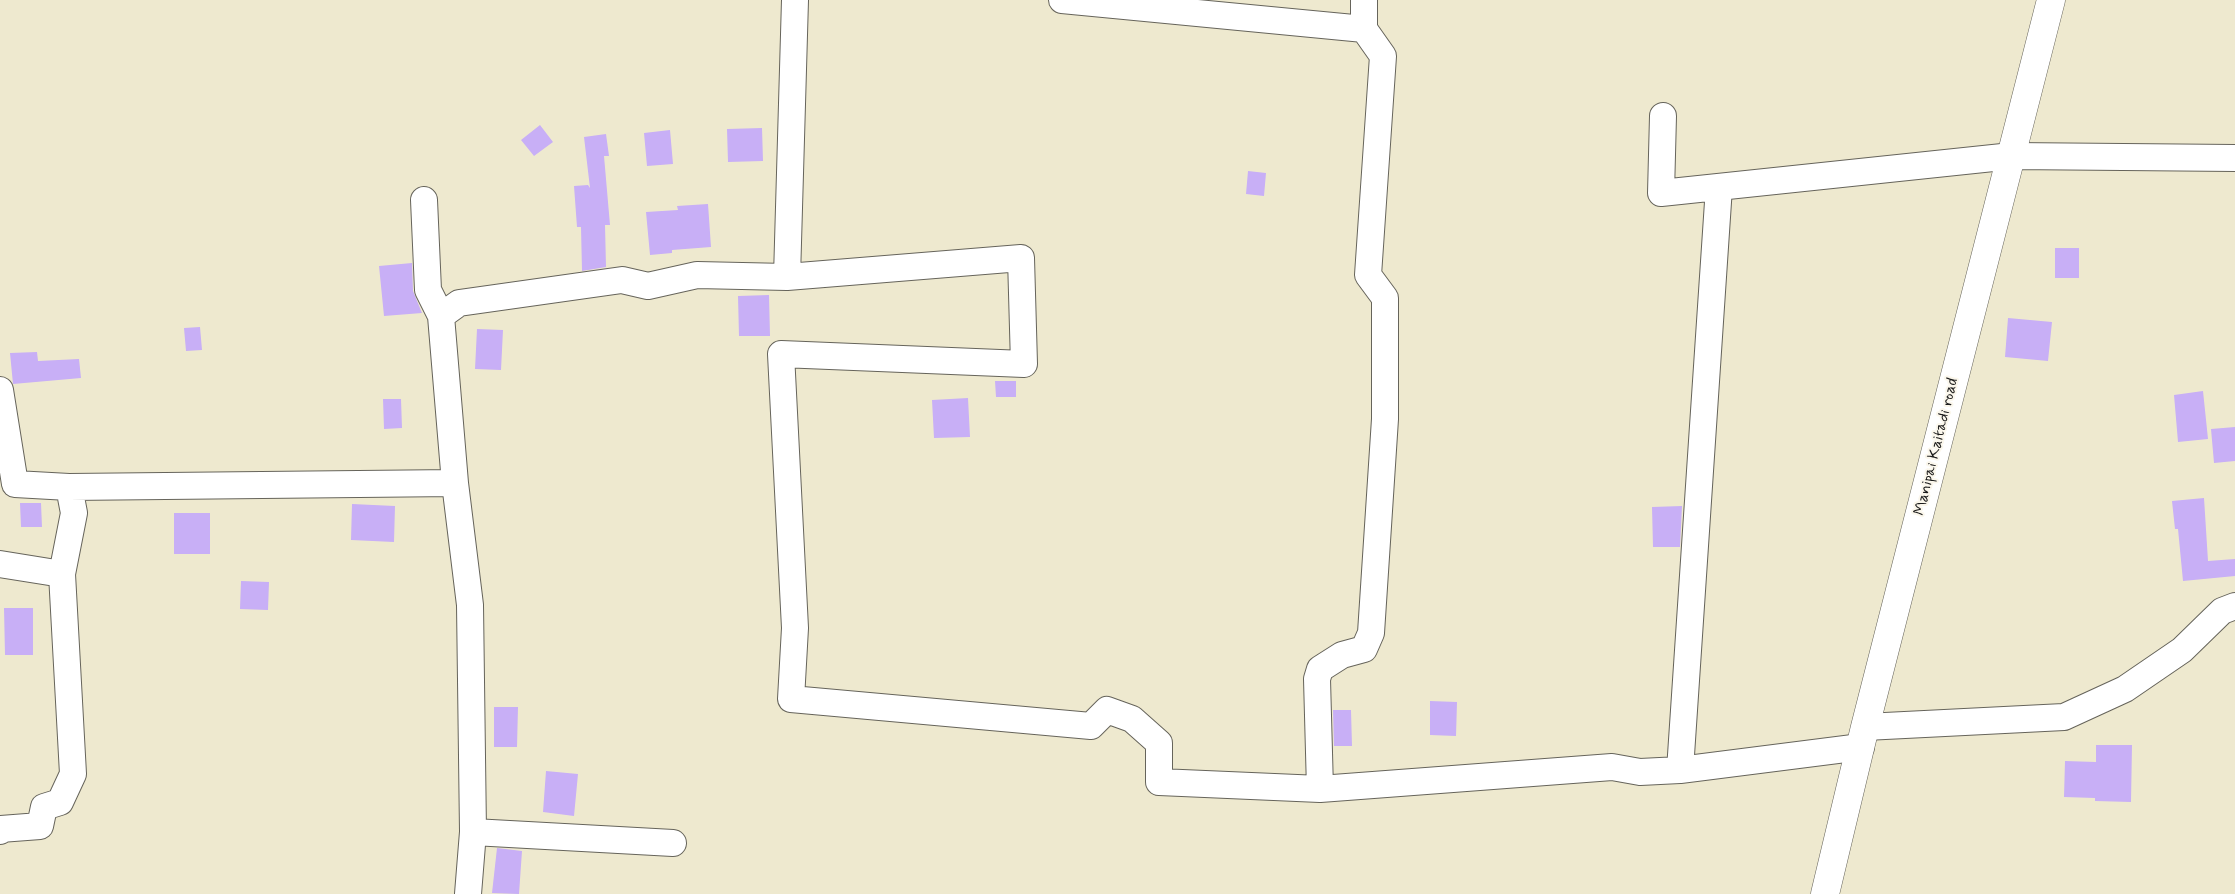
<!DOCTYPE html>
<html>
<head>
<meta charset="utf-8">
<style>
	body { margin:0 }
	canvas { display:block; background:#eee9cf }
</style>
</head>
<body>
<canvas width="2235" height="894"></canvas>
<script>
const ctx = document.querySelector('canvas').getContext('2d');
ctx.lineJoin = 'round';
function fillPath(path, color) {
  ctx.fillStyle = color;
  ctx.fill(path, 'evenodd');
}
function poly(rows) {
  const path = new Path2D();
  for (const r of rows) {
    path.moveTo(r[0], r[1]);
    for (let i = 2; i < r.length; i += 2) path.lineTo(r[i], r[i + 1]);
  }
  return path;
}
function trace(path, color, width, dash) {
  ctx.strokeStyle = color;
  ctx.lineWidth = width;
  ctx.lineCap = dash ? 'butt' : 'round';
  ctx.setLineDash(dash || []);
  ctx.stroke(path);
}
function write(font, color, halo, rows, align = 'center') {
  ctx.font = font + ' Mynerve,sans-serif';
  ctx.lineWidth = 4;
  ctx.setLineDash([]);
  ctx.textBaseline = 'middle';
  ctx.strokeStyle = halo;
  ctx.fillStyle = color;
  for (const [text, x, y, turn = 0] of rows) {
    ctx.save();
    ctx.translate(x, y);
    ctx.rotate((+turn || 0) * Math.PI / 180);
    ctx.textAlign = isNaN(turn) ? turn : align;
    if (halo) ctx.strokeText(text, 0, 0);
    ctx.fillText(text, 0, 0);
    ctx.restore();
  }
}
fillPath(poly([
	[540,125,553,142,534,156,521,140],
	[762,128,763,161,728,162,727,129],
	[670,130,673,164,647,166,644,133],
	[606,134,609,156,604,156,610,225,605,225,606,267,582,271,581,227,577,227,574,186,588,185,590,188,584,137],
	[1248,171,1266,173,1264,196,1246,194],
	[708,204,711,247,672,250,672,253,650,255,646,212,678,210,677,206],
	[2055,248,2079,248,2079,278,2055,278],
	[412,263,413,291,422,313,384,316,379,266],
	[769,295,770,336,739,336,738,296],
	[2008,318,2052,322,2048,361,2005,357],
	[200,327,202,350,186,351,184,328],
	[477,329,503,330,501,370,475,369],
	[37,352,38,361,79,359,81,378,13,384,10,353],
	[995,381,1016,381,1016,397,996,397],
	[2203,391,2208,439,2178,442,2174,395],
	[968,398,970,437,934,438,932,400],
	[383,399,401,399,402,428,384,429],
	[2235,427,2235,461,2214,463,2211,429],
	[2204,498,2208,561,2235,559,2235,576,2183,581,2178,529,2175,529,2172,501],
	[20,503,41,503,42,527,21,527],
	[352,504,395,506,394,542,351,540],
	[1682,506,1680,547,1653,547,1652,507],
	[174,513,210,513,210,554,174,554],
	[241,581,269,582,268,610,240,609],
	[4,608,33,608,33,655,5,655],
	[1430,701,1457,702,1456,736,1430,735],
	[494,707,518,707,517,747,494,747],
	[1333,710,1351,710,1352,746,1334,746],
	[2096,745,2132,745,2131,802,2095,801,2095,798,2064,797,2065,761,2096,762],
	[546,771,578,774,574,816,543,812],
	[497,848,522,851,519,894,492,893]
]), '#c8aff6');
const minor = poly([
	[1062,0,1364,29,1383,56,1368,275,1385,298,1385,419,1371,633,1364,649,1342,655,1320,669,1317,679,1320,789],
	[1364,29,1364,0],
	[1663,116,1661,193,2012,156,2235,158],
	[1719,187,1680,770,1861,747],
	[424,200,428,290,441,316,455,483],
	[787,277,795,0],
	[441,316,459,303,622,280,648,286,697,275,787,277,1021,258,1024,364,781,354,795,628,791,699,1091,726,1107,710,1132,719,1159,743,1159,782,1320,789,1612,767,1640,772,1680,770],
	[0,390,15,484,69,487,455,483,470,605,473,832,468,894],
	[0,564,62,574,73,774,60,802,44,807,40,826,0,829,0,831],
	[62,574,74,513,69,487],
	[1865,727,2064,717,2125,689,2182,650,2222,611,2235,606],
	[473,832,673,843]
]);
const major = poly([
	[1825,894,1865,727,2051,0]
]);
trace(minor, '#66645b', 28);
trace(major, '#66645b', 29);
trace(minor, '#fff', 26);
trace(major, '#fff', 28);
write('16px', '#1c1c1c', '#fbf7ec', [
	["Manipai Kaitadi road",1937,447,-76]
]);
</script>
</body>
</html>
